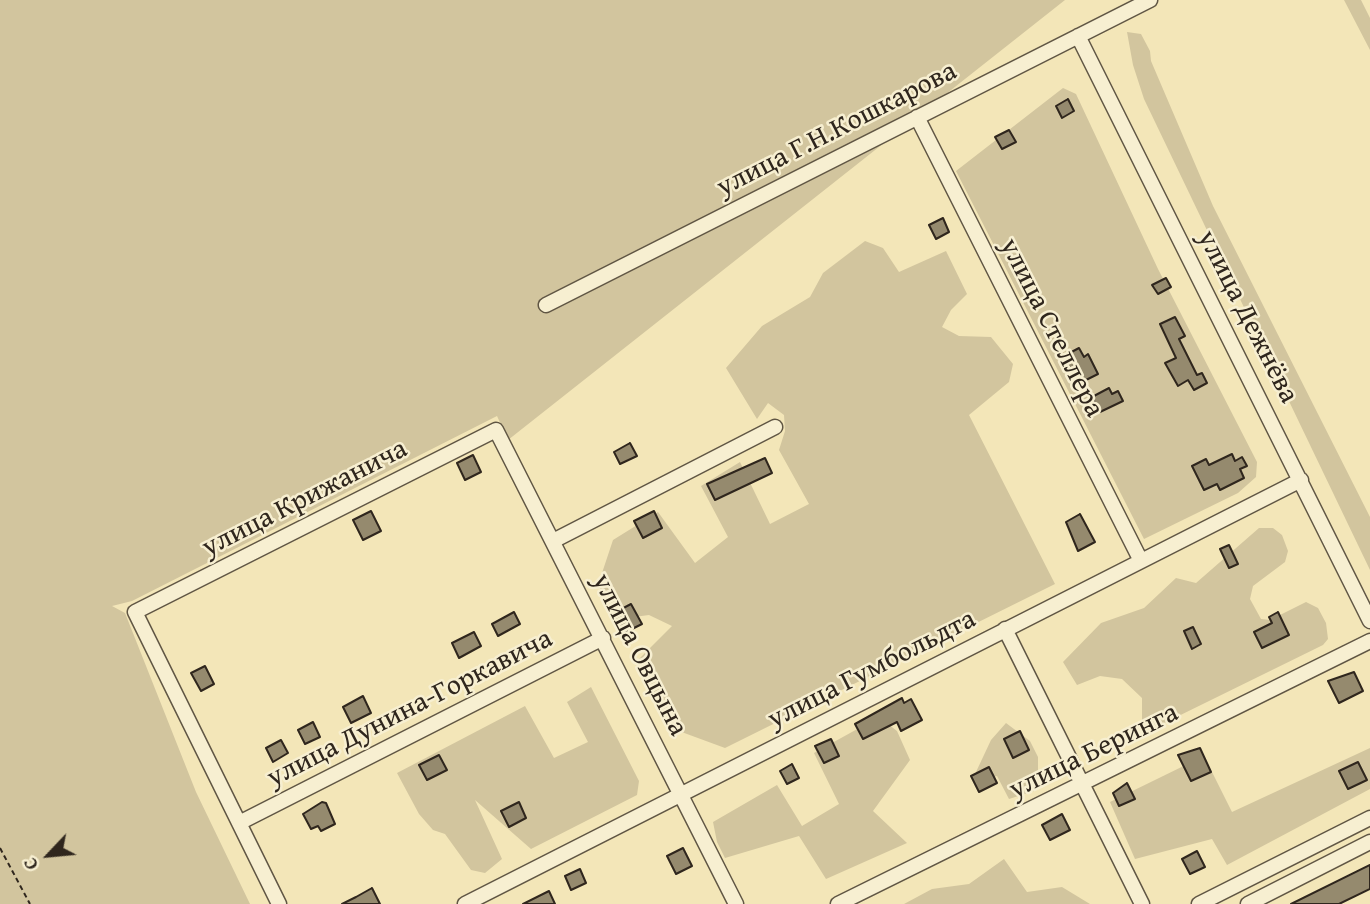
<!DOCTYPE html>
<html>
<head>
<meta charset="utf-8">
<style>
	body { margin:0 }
	#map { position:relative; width:1370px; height:904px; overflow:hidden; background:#f3e6b8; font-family:"Gentium Book Plus",serif }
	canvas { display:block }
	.north { position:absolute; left:14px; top:820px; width:70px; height:70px; -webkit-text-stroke:5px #f7efd1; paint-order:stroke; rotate:244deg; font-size:19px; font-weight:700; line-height:28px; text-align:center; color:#2f261d }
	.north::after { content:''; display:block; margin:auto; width:24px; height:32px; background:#2f261d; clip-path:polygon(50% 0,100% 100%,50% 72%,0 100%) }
</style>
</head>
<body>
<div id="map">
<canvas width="1370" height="904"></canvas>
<div class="north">С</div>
</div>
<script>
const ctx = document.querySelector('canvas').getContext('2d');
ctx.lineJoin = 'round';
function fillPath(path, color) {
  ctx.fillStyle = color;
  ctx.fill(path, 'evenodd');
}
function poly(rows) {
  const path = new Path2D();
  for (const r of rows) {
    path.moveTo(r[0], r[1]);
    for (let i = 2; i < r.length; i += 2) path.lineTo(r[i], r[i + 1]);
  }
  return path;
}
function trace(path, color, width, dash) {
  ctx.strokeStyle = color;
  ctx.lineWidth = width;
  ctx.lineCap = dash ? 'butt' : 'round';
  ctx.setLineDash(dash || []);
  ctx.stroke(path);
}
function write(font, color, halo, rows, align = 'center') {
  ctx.font = font + ' "Gentium Book Plus",serif';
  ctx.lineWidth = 5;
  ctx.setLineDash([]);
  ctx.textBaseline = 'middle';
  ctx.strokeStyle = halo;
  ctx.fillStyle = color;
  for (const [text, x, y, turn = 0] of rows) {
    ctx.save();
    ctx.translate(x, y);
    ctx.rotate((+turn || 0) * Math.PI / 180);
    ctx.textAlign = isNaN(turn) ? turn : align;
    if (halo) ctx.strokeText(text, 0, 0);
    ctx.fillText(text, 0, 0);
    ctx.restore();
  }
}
fillPath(poly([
	[0,0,1065,0,508,440,497,416,132,601,112,606,125,613,196,792,250,904,0,904],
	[1344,0,1361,0,1370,18,1370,50],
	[1127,32,1141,34,1150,51,1151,61,1213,206,1370,517,1370,570,1144,99,1133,65],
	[1063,88,1076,94,1158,269,1257,462,1256,477,1238,493,1144,539,956,171],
	[865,241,883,248,899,272,946,251,967,294,951,310,942,327,959,336,991,337,1013,364,1009,382,969,415,1055,584,725,748,668,727,639,659,672,626,649,615,619,619,598,585,613,540,658,512,695,563,728,537,701,486,740,462,770,524,809,504,779,450,785,431,784,415,768,403,757,419,726,368,762,326,810,297,823,273],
	[1259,528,1273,528,1282,535,1288,551,1285,562,1253,586,1250,599,1261,619,1270,620,1306,602,1318,608,1326,623,1328,639,1323,645,1150,730,1142,719,1142,698,1122,679,1100,676,1077,685,1063,662,1101,623,1144,608,1176,578,1196,583],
	[591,687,639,781,637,795,531,849,475,800,502,859,485,873,471,870,445,834,433,830,419,814,397,773,525,706,554,758,588,742,567,702],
	[879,717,897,731,910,760,873,811,907,843,826,879,799,836,725,858,717,842,713,822,777,785,802,826,839,804,814,753],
	[1006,723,1030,741,1038,757,1038,774,1030,783,1034,791,1009,799,997,776,976,783,976,772,991,740],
	[1370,748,1370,789,1227,865,1212,839,1135,859,1110,802,1204,756,1232,812],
	[1004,859,1027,892,1062,887,1090,904,904,904,932,889,969,884]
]), '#d2c59e');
const building = poly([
	[1068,99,1074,111,1062,118,1056,106,1068,99],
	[1009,130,1016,142,1002,149,995,137,1009,130],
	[943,218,949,232,936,239,929,225,943,218],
	[1166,278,1171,287,1158,294,1152,285,1166,278],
	[1175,317,1185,336,1179,339,1197,375,1202,373,1207,383,1194,390,1188,380,1178,386,1165,363,1176,358,1160,324,1175,317],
	[1079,348,1084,357,1088,354,1098,374,1078,384,1064,356,1079,348],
	[1109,388,1112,394,1118,391,1123,401,1100,412,1092,397,1109,388],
	[630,443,637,456,620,464,614,452,630,443],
	[1232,454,1235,461,1242,457,1247,466,1240,469,1244,478,1220,490,1217,484,1204,490,1192,466,1206,459,1209,465,1232,454],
	[473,455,481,472,465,480,457,463,473,455],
	[765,458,772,473,715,500,707,484,765,458],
	[371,511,381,531,363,540,353,520,371,511],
	[654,511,662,528,643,538,634,521,654,511],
	[1080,514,1095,542,1078,551,1066,522,1080,514],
	[1229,545,1238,564,1229,568,1220,549,1229,545],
	[631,604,642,624,622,634,612,614,631,604],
	[514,612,520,624,498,636,492,624,514,612],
	[1278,612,1289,635,1262,648,1254,632,1272,623,1269,617,1278,612],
	[1193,627,1201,644,1192,649,1184,631,1193,627],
	[474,632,481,646,459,658,452,643,474,632],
	[205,666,214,684,201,691,191,673,205,666],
	[1354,672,1363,691,1339,703,1328,681,1354,672],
	[363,696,371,713,351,723,343,707,363,696],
	[902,698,904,703,911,699,922,720,901,731,897,722,863,739,855,724,902,698],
	[313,722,320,737,305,744,298,730,313,722],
	[1020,731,1029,750,1013,758,1004,739,1020,731],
	[831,739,839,756,824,763,815,746,831,739],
	[281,740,288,753,273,762,266,748,281,740],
	[1200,748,1211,772,1191,781,1178,755,1200,748],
	[439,755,447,770,427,780,419,765,439,755],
	[1358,762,1367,780,1348,789,1339,771,1358,762],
	[792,764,799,778,787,784,780,771,792,764],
	[989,767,997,783,979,792,971,776,989,767],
	[1127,783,1135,799,1119,806,1113,793,1127,783],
	[322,802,326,803,335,824,321,831,318,826,311,829,303,814,322,802],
	[519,802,526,818,509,827,501,811,519,802],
	[1062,814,1070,830,1050,840,1042,825,1062,814],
	[683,848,692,866,676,874,667,856,683,848],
	[1197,851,1205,867,1190,874,1182,859,1197,851],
	[1370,865,1370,889,1339,904,1291,904,1370,865],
	[580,869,586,883,571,890,565,876,580,869],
	[372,888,380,904,342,904,356,897,372,888],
	[549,891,555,904,523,904,549,891]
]);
fillPath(building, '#958a6e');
trace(building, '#2f261d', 2);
const minor = poly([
	[1078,36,1370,621],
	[917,117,1141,561],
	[546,305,1150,0],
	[553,541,775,427],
	[1005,629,1142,904],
	[239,823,603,638],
	[279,904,135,612,496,430,736,904],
	[465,904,1301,480],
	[838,904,1370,641],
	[1199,904,1370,818],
	[1248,904,1370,842]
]);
trace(minor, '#605644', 17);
trace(poly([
	[0,848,30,904]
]), '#2f261d', 2, [5, 3.5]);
trace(minor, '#f7efd1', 14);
write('28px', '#2f261d', '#f7efd1', [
	["улица Г.Н.Кошкарова",837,130,-27],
	["улица Дежнёва",1247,317,63],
	["улица Стеллера",1051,328,63],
	["улица Крижанича",305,499,-27],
	["улица Овцына",639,655,63],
	["улица Гумбольдта",872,670,-27],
	["улица Дунина-Горкавича",410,709,-27],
	["улица Беринга",1094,752,-26]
]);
</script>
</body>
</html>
